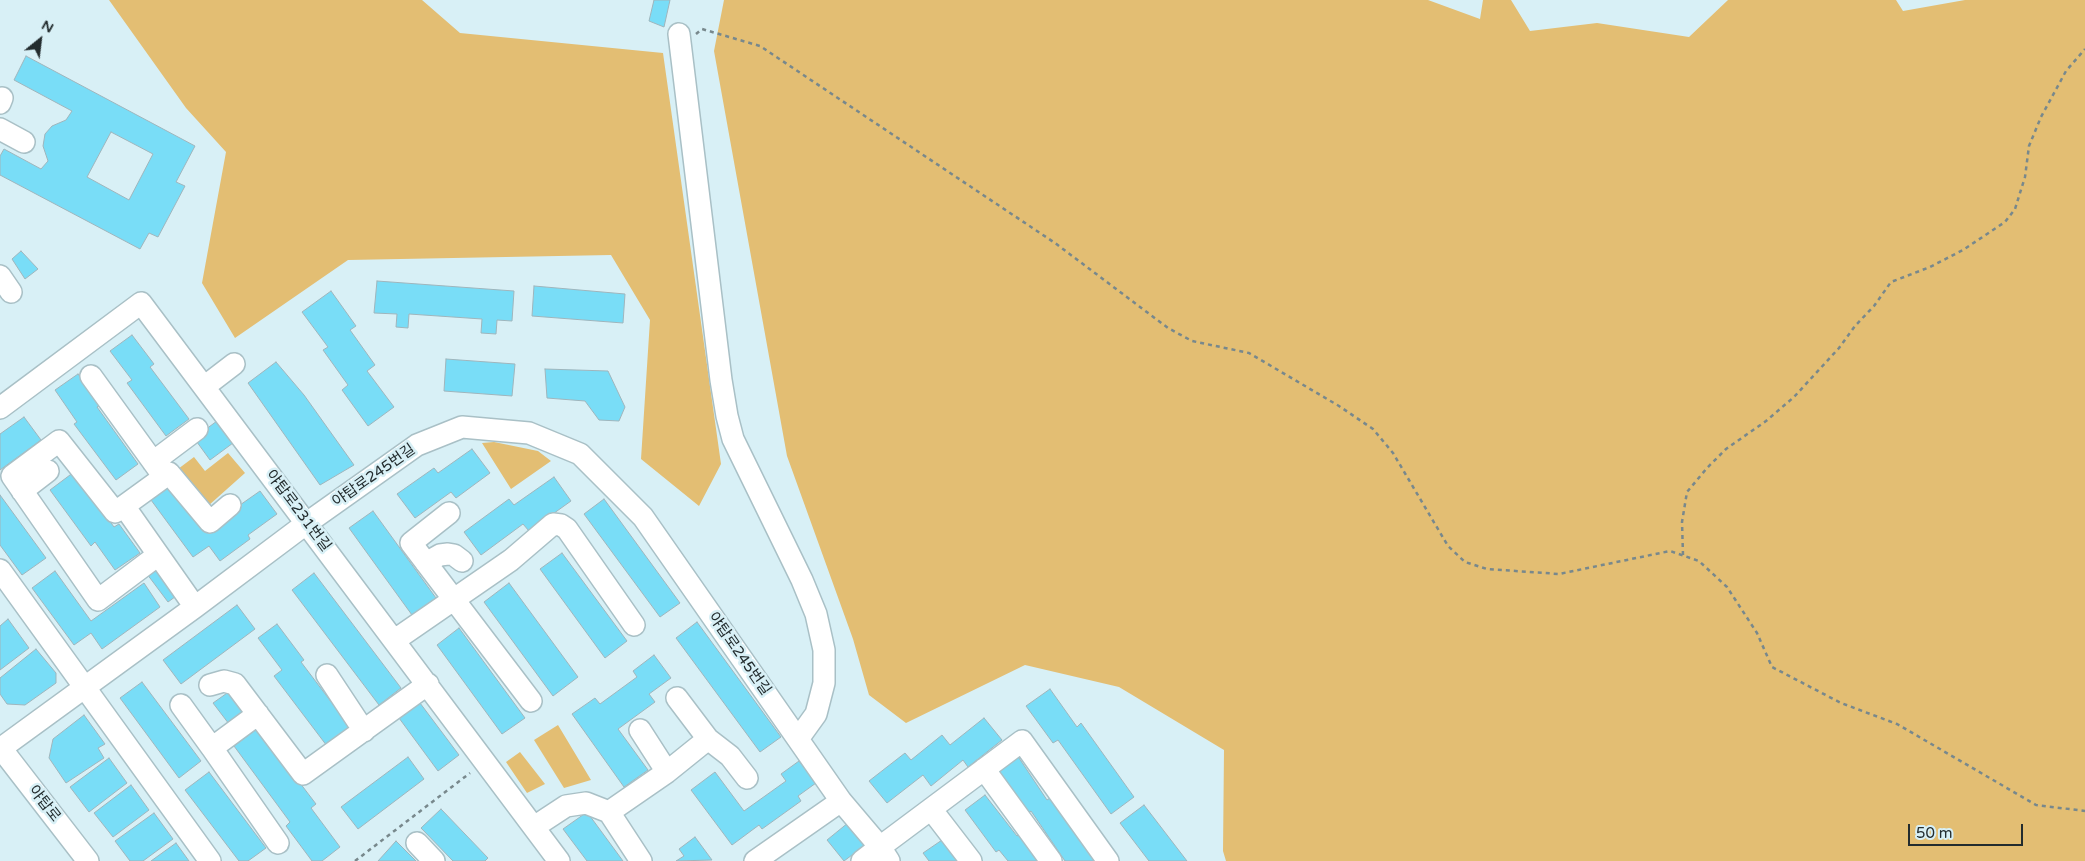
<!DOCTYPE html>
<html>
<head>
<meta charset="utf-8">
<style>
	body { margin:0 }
	#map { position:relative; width:2085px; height:861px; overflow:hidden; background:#d8f0f6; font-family:"Varela Round",sans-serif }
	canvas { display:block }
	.north { position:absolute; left:15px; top:15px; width:50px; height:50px; -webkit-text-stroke:4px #d8f0f6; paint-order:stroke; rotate:29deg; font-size:14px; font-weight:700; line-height:20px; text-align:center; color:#232c2e }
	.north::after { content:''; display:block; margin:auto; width:18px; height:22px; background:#232c2e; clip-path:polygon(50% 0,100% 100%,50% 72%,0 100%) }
	.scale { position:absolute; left:1908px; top:824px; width:115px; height:22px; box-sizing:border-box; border:2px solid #232c2e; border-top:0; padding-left:6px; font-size:15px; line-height:18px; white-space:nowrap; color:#232c2e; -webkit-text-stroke:4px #d8f0f6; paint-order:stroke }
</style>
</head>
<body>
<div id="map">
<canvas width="2085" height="861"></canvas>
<div class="north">N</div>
<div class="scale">50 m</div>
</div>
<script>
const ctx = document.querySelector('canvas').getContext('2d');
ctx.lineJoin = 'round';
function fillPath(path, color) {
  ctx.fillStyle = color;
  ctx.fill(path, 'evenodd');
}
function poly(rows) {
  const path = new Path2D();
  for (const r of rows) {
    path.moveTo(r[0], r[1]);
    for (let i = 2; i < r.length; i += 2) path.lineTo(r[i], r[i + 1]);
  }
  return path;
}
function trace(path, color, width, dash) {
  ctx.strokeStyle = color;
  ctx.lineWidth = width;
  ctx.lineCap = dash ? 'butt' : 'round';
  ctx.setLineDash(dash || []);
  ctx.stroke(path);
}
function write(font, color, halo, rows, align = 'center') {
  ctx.font = font + ' "Varela Round","Noto Sans KR",sans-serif';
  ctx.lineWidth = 5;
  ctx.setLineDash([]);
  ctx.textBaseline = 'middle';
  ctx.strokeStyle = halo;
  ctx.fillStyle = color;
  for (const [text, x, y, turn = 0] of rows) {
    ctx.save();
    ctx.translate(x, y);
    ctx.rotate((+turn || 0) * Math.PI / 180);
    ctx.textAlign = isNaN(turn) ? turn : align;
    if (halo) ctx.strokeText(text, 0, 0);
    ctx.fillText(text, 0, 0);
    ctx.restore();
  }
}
fillPath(poly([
	[109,0,422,0,460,33,663,53,721,464,699,506,641,459,650,320,611,255,348,260,235,338,202,283,226,152,186,108],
	[724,0,1428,0,1480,19,1483,0,1511,0,1530,31,1597,23,1689,37,1728,0,1896,0,1903,11,1965,0,2085,0,2085,861,1226,861,1223,851,1224,750,1119,687,1025,665,906,723,869,695,853,639,787,456,714,51],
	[494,442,538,451,551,461,511,489,482,443],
	[228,453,245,473,208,506,178,469,194,457,205,471],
	[558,725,591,780,564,788,534,740],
	[520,752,545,784,527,793,506,762]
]), '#e3be73');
const building = poly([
	[654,0,670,0,664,27,649,21,654,0],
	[26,56,195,146,176,182,185,186,158,237,149,233,140,249,0,175,0,156,4,149,41,169,48,161,43,146,45,134,52,126,66,120,72,111,14,80,26,56],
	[111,132,153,154,129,200,87,177,111,132],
	[21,251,38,269,25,279,12,259,21,251],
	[377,281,514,291,512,321,497,320,496,334,481,333,482,319,409,314,408,328,396,327,397,314,374,313,377,281],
	[534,286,625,294,623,323,532,316,534,286],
	[331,291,356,326,350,330,375,365,367,371,394,407,368,426,342,390,348,385,323,350,328,347,302,312,331,291],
	[132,335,154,364,150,367,189,419,166,436,127,383,132,380,110,351,132,335],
	[446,359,515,364,512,396,444,391,446,359],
	[276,362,304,395,354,465,320,485,248,383,276,362],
	[545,369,608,371,625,407,619,421,599,420,585,401,547,398,545,369],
	[78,374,101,405,97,407,138,464,116,480,74,424,77,422,55,390,78,374],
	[24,417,41,440,0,470,0,434,24,417],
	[217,421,233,443,210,460,194,438,217,421],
	[472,449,490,473,456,498,451,492,415,518,397,494,434,468,438,473,472,449],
	[74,472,114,527,119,524,140,553,115,570,95,542,91,546,50,490,74,472],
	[554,477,571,501,529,531,523,524,481,555,464,532,509,499,514,505,554,477],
	[173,484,209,533,233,515,230,512,260,491,277,514,248,535,250,539,220,561,209,546,193,557,151,500,173,484],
	[0,495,46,558,22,575,0,545,0,495],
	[604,499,680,603,660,617,584,514,604,499],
	[373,511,436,598,412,615,349,528,373,511],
	[562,553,627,641,605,658,540,569,562,553],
	[162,563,183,591,168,602,147,574,162,563],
	[55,571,91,621,144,583,160,607,102,649,91,633,74,645,32,588,55,571],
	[314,573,401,688,379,705,292,590,314,573],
	[509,583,578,677,553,696,484,602,509,583],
	[237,605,255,629,181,684,163,660,237,605],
	[8,619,29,648,0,670,0,626,8,619],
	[697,622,781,737,760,752,676,638,697,622],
	[277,624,304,660,301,662,351,728,327,746,274,676,282,670,258,638,277,624],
	[459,628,525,718,502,734,437,645,459,628],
	[36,649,56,673,56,683,25,705,7,704,0,694,0,678,36,649],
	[654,655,671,678,649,694,655,702,618,729,648,770,624,787,572,714,595,698,600,704,637,677,633,671,654,655],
	[142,682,201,761,179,778,120,698,142,682],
	[1050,689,1077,727,1081,723,1134,797,1111,814,1058,740,1053,743,1026,706,1050,689],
	[230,691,245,711,229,724,213,703,230,691],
	[420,703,459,755,438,771,399,718,420,703],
	[84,715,105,744,98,748,104,758,66,783,49,758,53,739,84,715],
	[984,718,1002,740,968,767,963,760,931,786,923,775,887,803,869,781,905,753,911,760,942,735,950,745,984,718],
	[258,728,316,804,311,808,340,847,322,861,312,861,286,826,290,822,234,746,258,728],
	[1017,755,1047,800,1056,794,1101,861,1065,861,1031,811,1024,816,993,771,1017,755],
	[408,757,424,779,358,829,341,807,408,757],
	[109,758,127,783,89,812,70,787,109,758],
	[799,761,816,783,798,796,801,801,762,829,759,825,732,845,691,790,715,772,744,811,786,781,781,774,799,761],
	[209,772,266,848,248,861,239,861,185,790,209,772],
	[131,785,149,810,113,837,94,813,131,785],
	[985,795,1017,836,1021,833,1042,861,1008,861,999,850,996,852,965,810,985,795],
	[1144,805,1187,861,1149,861,1120,823,1144,805],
	[441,809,488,858,485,861,453,861,421,828,441,809],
	[587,812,623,861,587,861,563,829,587,812],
	[154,813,173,839,143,861,130,861,115,841,154,813],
	[854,818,872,840,844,861,827,840,854,818],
	[695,837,712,860,676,861,684,856,679,849,695,837],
	[945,838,960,861,929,861,923,853,945,838],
	[396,841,416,861,378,861,396,841],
	[176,843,189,861,151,861,176,843]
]);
fillPath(building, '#79ddf7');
trace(building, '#9fb5bc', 1);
const minor = poly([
	[679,34,721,380,727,416,733,439,802,580,816,614,824,650,824,683,816,714,798,739],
	[0,103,2,98],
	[0,129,24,142],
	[0,276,11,292],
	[91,376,164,477,124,506,195,607],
	[204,387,234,364],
	[0,408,141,303,559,861],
	[153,462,197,429],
	[164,477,169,473,210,522,230,505],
	[22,491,48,471],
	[124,506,115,512,59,441,12,476,98,600,158,555],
	[449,513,411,543,531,701],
	[426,563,440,555,448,554,454,555,462,561],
	[0,570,210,861],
	[395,640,511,560,553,524,561,525,567,529,634,625],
	[327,675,364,731],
	[210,685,224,681,235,684,303,774,428,684],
	[181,705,212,748],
	[258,714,212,748,278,843],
	[640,730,667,772],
	[708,739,730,756,747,778],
	[0,747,88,861],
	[0,749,195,607,307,523,417,445,462,427,529,433,580,454,643,517,841,801,880,847,862,861],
	[984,769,1051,861],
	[931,809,971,861],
	[609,812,641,861],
	[534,827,566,806,586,803,609,812,667,772,708,739,677,698],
	[417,843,434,861],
	[755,861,841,801],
	[889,861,880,847,1022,741,1108,861]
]);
trace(minor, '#a9c0c6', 24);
trace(poly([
	[696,34,702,29,760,46,1055,243,1168,328,1192,341,1249,353,1339,406,1373,429,1393,453,1448,546,1465,562,1487,569,1559,574,1670,551,1699,561,1727,587,1757,633,1772,667,1841,703,1897,724,2036,805,2085,811],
	[1683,555,1682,522,1687,492,1707,468,1726,449,1766,421,1794,397,1839,348,1855,326,1874,306,1891,282,1930,267,1963,250,2005,222,2015,209,2025,177,2029,146,2041,117,2066,71,2085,49],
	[355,861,470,773]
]), '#78888c', 2.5, [4, 4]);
trace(minor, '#fff', 21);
write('15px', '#232c2e', '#d8f0f6', [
	["야탑로245번길",374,476,-35],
	["야탑로231번길",298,511,53],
	["야탑로245번길",739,654,55],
	["야탑로",44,804,52]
]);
</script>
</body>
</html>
